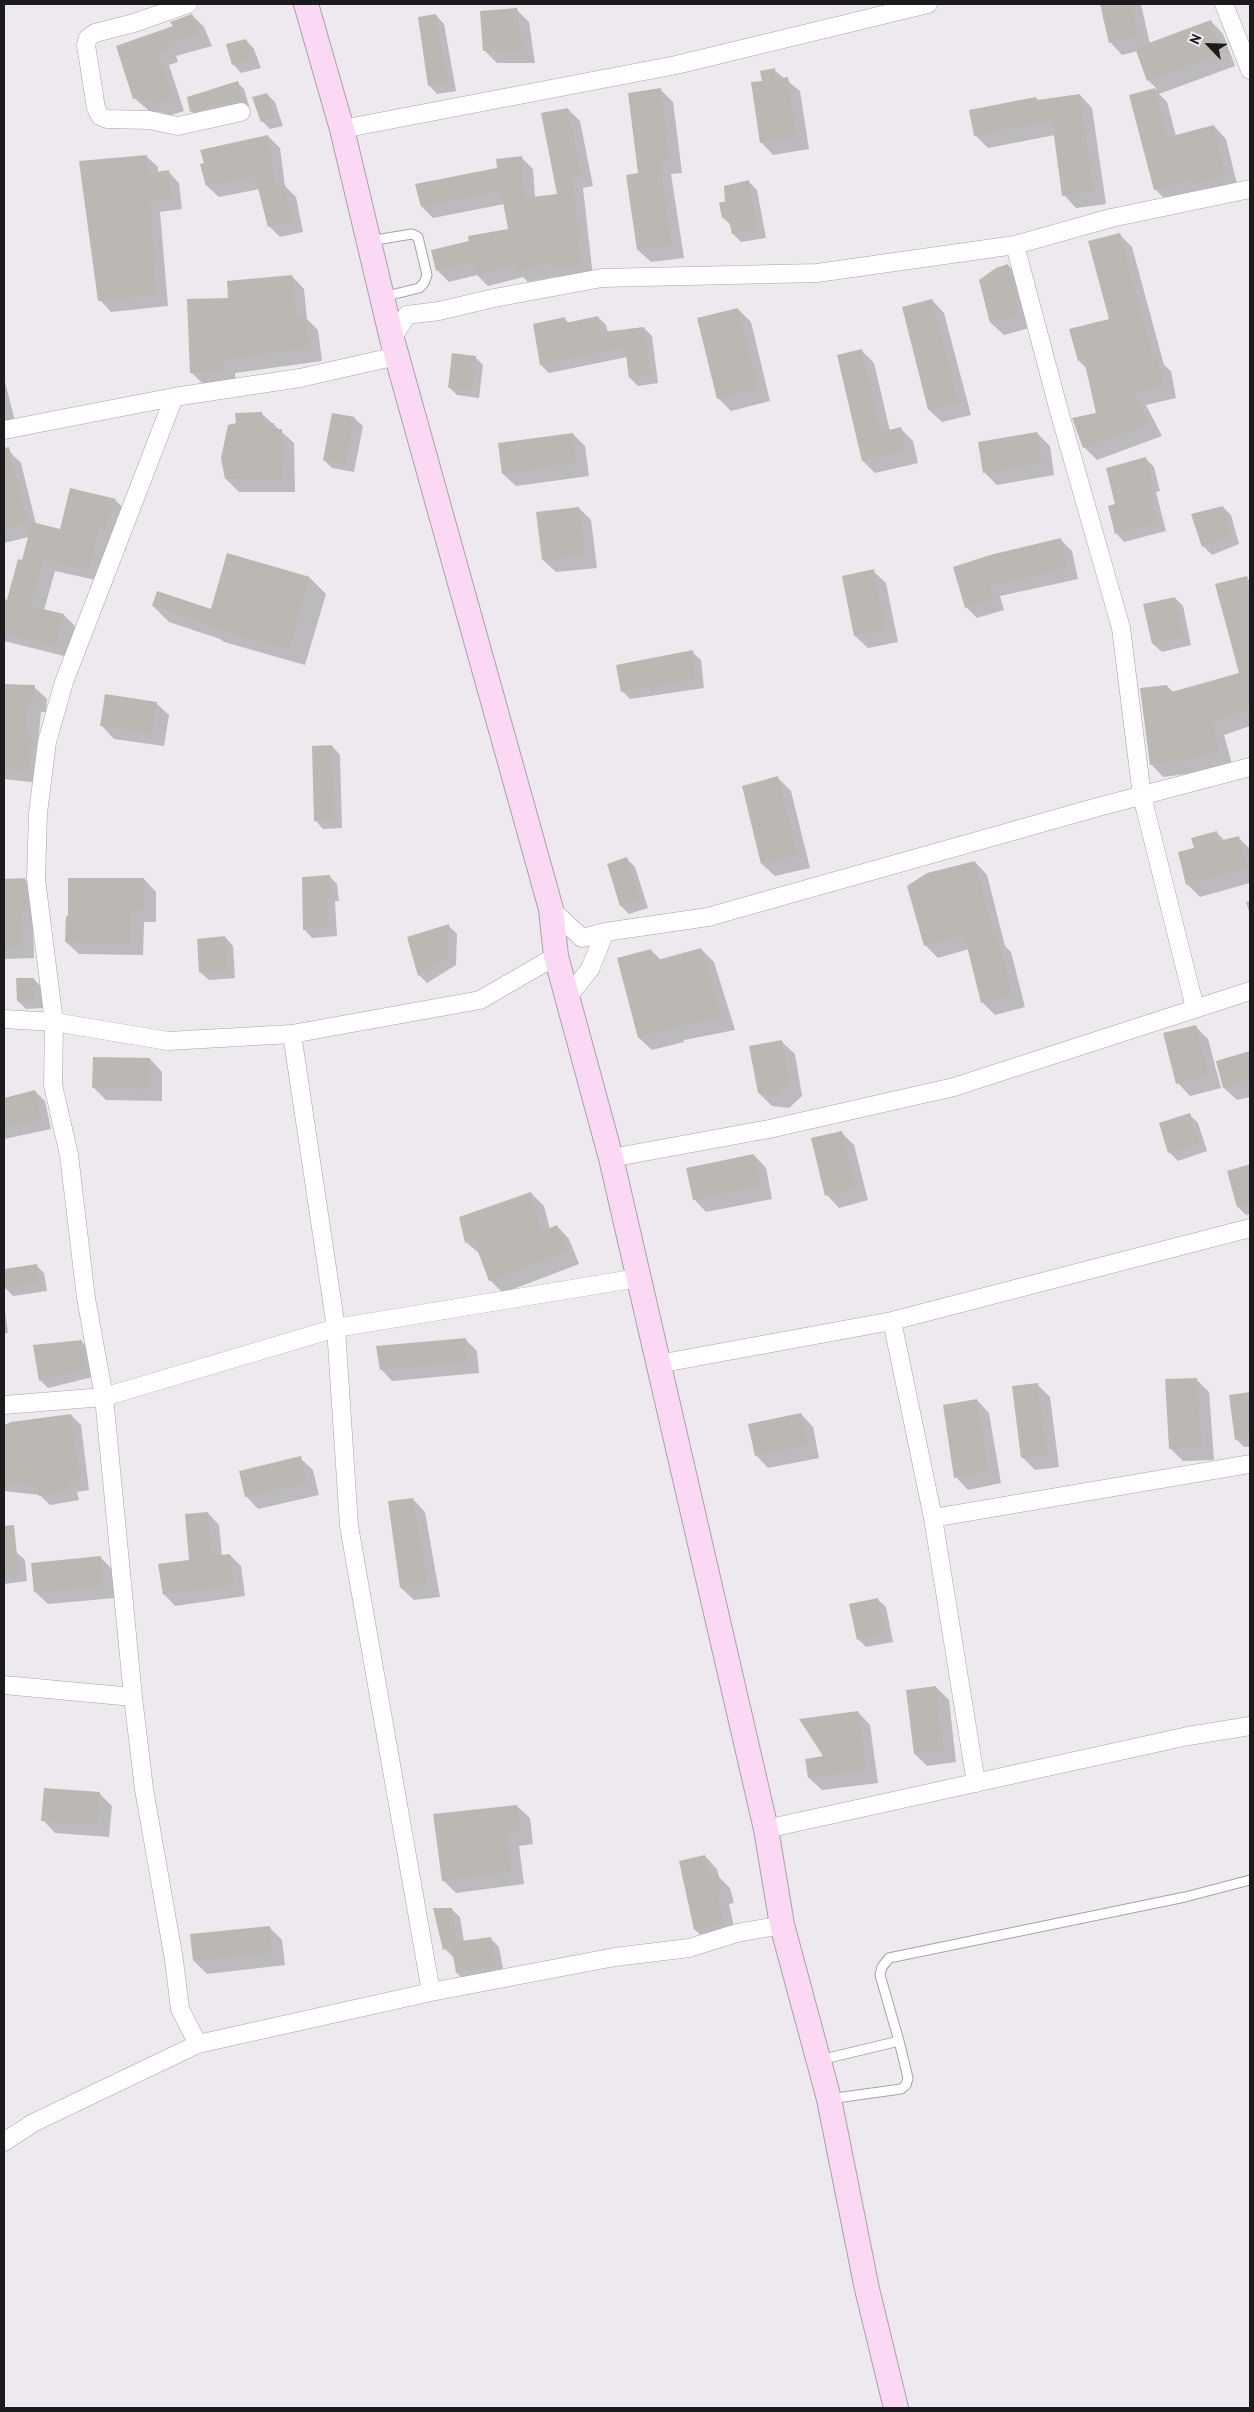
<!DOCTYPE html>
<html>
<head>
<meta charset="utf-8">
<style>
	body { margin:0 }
	#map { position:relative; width:1254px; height:2412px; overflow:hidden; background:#ede9ee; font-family:"PT Sans",sans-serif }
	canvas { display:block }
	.frame { position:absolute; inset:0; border:5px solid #1b1a1c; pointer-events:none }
	.north { position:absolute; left:1184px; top:20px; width:50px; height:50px; -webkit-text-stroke:4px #ede9ee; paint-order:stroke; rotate:294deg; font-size:14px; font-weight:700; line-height:20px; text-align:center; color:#1b1a1c }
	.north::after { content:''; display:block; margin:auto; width:18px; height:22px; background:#1b1a1c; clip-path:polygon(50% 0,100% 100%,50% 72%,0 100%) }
</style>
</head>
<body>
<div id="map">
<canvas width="1254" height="2412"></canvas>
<div class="frame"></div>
<div class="north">N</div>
</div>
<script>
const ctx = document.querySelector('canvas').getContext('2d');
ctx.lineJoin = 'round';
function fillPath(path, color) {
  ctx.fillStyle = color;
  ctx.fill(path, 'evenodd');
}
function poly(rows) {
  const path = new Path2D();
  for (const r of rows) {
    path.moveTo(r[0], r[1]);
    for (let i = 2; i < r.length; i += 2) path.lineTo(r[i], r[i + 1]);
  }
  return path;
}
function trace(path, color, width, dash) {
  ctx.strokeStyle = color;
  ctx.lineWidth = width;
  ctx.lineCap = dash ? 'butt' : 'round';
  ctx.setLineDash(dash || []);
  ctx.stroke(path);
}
fillPath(poly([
	[1101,4,1141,4,1150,44,1211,21,1223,34,1235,66,1159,94,1167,102,1176,136,1214,126,1226,139,1238,188,1168,202,1155,189,1130,96,1157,89,1149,81,1138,51,1122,55,1110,42],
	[516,9,529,22,535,63,497,63,485,51],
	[192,15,204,27,212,46,176,56,178,62,169,65,184,111,165,117,160,112,153,114,134,98,118,47,174,27],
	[436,15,444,24,456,91,437,94,429,85],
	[246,40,254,49,261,68,241,73,233,64],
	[774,70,800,91,809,149,773,155,761,142,763,82],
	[238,83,244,89,249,106,198,118,191,111],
	[661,90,673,102,682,173,671,174,684,258,651,262,638,250,639,174],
	[267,94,275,102,283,126,270,129,262,121],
	[1080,95,1092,108,1106,204,1076,208,1064,195,1055,135,988,148,975,135,1036,98,1039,101],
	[568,109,580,121,593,186,583,188,593,277,564,280,560,276,528,282,523,277,488,286,477,275,449,282,438,271,433,251,509,230,504,204,433,218,422,207,522,158,533,169,535,198,558,195],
	[268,136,280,148,285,186,296,197,303,232,280,237,269,226,260,189,219,197,207,186],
	[146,156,158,167,158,173,168,171,179,183,182,209,160,212,168,306,111,312,100,300],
	[749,182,757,190,766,238,741,242,733,234,731,225,723,218,727,203],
	[1119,234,1132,247,1164,365,1171,371,1176,398,1146,405,1162,436,1097,460,1084,447,1098,414,1087,369,1079,361,1110,320],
	[1008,265,1021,278,1029,328,1004,335,991,323,980,281],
	[292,276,304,289,307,319,318,330,322,361,235,373,236,383,204,385,191,372,229,299],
	[932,300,944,313,971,415,942,422,929,410],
	[738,309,751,322,770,401,731,411,718,398],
	[598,317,606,325,608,333,644,328,652,336,658,383,638,386,630,378,627,357,549,373,541,365,534,325,565,319,570,324],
	[861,350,874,363,890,431,900,428,913,441,918,463,875,473,863,461],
	[475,357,483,365,479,398,457,395,449,387],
	[4,378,17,429,4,432],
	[261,413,294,443,295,492,239,492,226,479],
	[354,418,363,426,354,472,332,468,324,460],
	[1037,433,1050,446,1054,475,997,485,984,472],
	[573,434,585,446,589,476,516,486,503,474,499,444],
	[9,451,21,463,36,524,61,530,115,500,127,511,100,581,55,571,44,610,64,615,75,626,68,657,4,641,4,600,8,601,23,562,29,537,4,543,4,452],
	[1146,459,1154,467,1160,491,1156,492,1166,531,1124,542,1116,533,1116,505],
	[1223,507,1231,515,1239,544,1212,555,1204,547,1193,515],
	[579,508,591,520,597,568,556,572,543,560],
	[1061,540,1072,551,1078,579,1000,596,1004,610,977,618,966,607,955,568],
	[873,571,886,583,898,642,868,648,855,636,844,577],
	[1246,577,1250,581,1250,726,1224,735,1232,764,1202,772,1163,777,1151,764,1167,686,1174,693,1240,674],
	[310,578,326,594,305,665,224,642,220,639,169,622,153,606,212,611],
	[1175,598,1183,606,1191,645,1162,652,1153,644],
	[692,652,701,660,704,688,630,699,622,691],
	[4,685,34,687,47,699,46,712,41,712,38,743,40,783,4,779],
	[156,703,169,715,164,746,114,739,102,726],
	[332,746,340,755,342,828,323,829,315,820],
	[778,778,791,791,810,868,775,876,762,864,743,787],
	[1216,832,1225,841,1238,837,1250,849,1250,883,1200,897,1187,884,1195,849],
	[627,859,635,867,648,908,629,914,621,906,608,864],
	[975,862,987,875,1005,946,1011,952,1025,1007,995,1015,983,1003,969,949,938,958,926,946,908,887],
	[329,876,337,884,339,901,335,901,337,936,312,938,304,929],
	[144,879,156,892,156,922,144,922,143,955,79,954,66,942],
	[4,880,25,880,38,892,33,923,34,958,4,959],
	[1250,901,1250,915,1246,902],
	[449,926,457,934,456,965,427,983,419,975,409,937],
	[225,937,233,946,235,978,209,980,200,972],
	[701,949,714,962,735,1030,684,1040,684,1042,652,1050,639,1038,619,959,651,950,661,960],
	[34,979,42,988,43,1008,26,1009,18,1001],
	[1195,1026,1208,1039,1221,1088,1190,1096,1178,1083],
	[782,1042,795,1054,802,1096,789,1108,772,1106,759,1093],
	[1250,1052,1250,1097,1237,1100,1224,1088,1217,1062],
	[150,1059,162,1072,162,1101,106,1100,94,1088],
	[35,1091,45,1101,51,1129,4,1139,4,1099],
	[1190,1115,1198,1123,1207,1151,1178,1161,1169,1152],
	[841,1132,854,1145,868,1200,839,1208,827,1195],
	[754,1155,766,1168,772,1199,706,1212,694,1199],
	[1250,1165,1250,1214,1246,1215,1238,1207,1228,1172],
	[531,1193,544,1206,550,1229,557,1226,569,1239,579,1264,503,1293,490,1280,481,1255,467,1243],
	[36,1265,44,1273,47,1291,13,1296,5,1288,4,1270],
	[4,1304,8,1333,4,1333],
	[465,1339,477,1351,479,1373,392,1381,381,1369],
	[81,1341,90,1350,93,1377,48,1388,40,1380],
	[1196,1379,1209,1392,1214,1460,1183,1461,1170,1448],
	[1037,1384,1050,1397,1059,1467,1035,1470,1022,1457],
	[1250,1394,1250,1447,1244,1447,1236,1439,1230,1396],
	[977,1400,989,1413,1001,1483,968,1490,956,1477],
	[801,1414,813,1427,819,1458,768,1468,756,1455],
	[71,1415,81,1425,89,1490,77,1492,79,1500,50,1505,40,1495,4,1491,4,1426,11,1423],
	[300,1458,313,1470,319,1495,258,1509,246,1496],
	[413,1499,425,1512,440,1597,414,1600,401,1588],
	[208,1513,219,1525,222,1556,230,1555,241,1566,245,1596,175,1606,164,1594,190,1561],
	[16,1552,25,1560,27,1581,4,1584,4,1553],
	[100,1557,113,1570,115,1598,48,1604,35,1592],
	[877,1599,886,1607,893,1642,866,1647,858,1639],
	[936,1687,949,1700,956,1762,927,1766,915,1754],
	[858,1712,870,1725,878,1783,822,1790,809,1778],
	[99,1793,112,1806,109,1837,55,1833,43,1820],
	[517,1806,530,1818,533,1844,519,1846,524,1884,456,1893,443,1880],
	[705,1856,717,1869,719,1877,730,1888,734,1903,729,1904,736,1936,708,1942,695,1930],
	[435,1909,451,1909,460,1917,464,1942,491,1939,499,1947,504,1974,465,1981,457,1973,454,1956,453,1957,445,1949],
	[269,1927,282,1940,285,1965,207,1974,194,1961]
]), '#0003');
fillPath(poly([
	[1100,4,1132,4,1139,36,1109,43],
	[517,8,523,51,483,51,480,11],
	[192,14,200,34,165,44,167,50,158,53,173,99,152,106,150,99,140,103,138,97,133,99,116,46,173,26,170,22],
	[436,14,448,83,428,86,418,17],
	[1211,20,1223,53,1147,81,1135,48],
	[246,39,254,60,232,65,226,44],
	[775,68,776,79,788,77,797,137,760,143,751,82,762,81,760,71],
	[238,81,243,99,190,112,187,97],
	[661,88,670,160,660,162,672,245,637,250,626,175,638,173,628,93],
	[1155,88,1168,137,1214,125,1226,175,1194,184,1193,179,1154,190,1129,95],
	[267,93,276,118,261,122,252,97],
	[1080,94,1094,191,1062,196,1052,121,974,136,969,110,1036,97,1037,100],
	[568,108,582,175,572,177,582,265,552,269,551,264,516,271,515,265,475,275,473,262,436,271,431,250,469,241,468,236,508,229,501,191,421,207,415,184,497,168,496,159,522,156,525,198,557,194,541,113],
	[268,135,276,187,285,185,292,221,268,227,255,177,206,186,200,164,204,163,200,150],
	[147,155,148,173,169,170,172,198,150,201,157,295,98,301,79,161],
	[749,180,758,230,732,234,728,217,722,218,719,202,725,202,724,186],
	[1120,233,1154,358,1158,357,1165,386,1134,393,1150,424,1083,448,1072,418,1096,413,1084,360,1078,361,1069,329,1109,319,1088,241],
	[1008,264,1017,294,1017,316,990,323,979,280,996,268],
	[292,275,296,317,305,316,310,348,223,360,223,371,190,373,187,299,228,298,227,281],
	[932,299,959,402,928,410,902,307],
	[738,308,758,388,717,399,697,318],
	[598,316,602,332,644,327,651,375,629,378,625,348,540,365,533,324,565,317,566,323],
	[862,349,881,432,901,427,906,451,862,461,837,355],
	[452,353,476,356,472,390,448,388],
	[262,412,264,425,274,423,275,429,282,429,283,480,225,479,221,458,228,425,236,423,235,413],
	[332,413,355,417,346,465,323,460],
	[1037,432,1042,463,983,473,978,442],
	[573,433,577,463,502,474,498,443],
	[9,447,28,523,4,529,4,448],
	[1146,457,1153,483,1149,484,1158,523,1115,534,1108,506,1115,504,1106,468],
	[70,488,116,499,106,529,100,527,89,571,44,560,31,606,64,614,56,647,4,633,4,599,7,600,18,559,22,560,32,522,60,529],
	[1223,506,1231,536,1202,547,1191,514],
	[579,507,585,555,542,560,536,512],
	[1061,538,1068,568,990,586,994,599,965,608,953,567,990,555],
	[227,553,310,577,289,650,206,626,207,624,152,606,157,591,211,609],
	[874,569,886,630,854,636,842,576],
	[1247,576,1250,589,1250,709,1212,722,1220,751,1188,760,1150,765,1140,688,1167,685,1168,693,1239,673,1215,584],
	[1175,597,1184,637,1152,644,1143,604],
	[693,650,696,680,621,692,616,665],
	[4,684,35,685,34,699,29,700,26,734,32,734,28,771,4,769],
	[105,694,157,702,152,734,100,726],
	[332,745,334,820,314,821,312,746],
	[778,776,798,855,761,864,742,786],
	[1217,831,1219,841,1239,836,1247,868,1186,885,1178,852,1194,848,1191,838],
	[627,857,641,900,620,906,607,864],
	[975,861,995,939,998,938,1013,995,981,1003,965,938,962,939,961,936,924,946,907,886,927,873],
	[330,875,332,894,327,893,329,928,303,930,302,877],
	[25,878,27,896,26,911,21,911,22,946,4,946,4,879],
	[68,878,144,878,144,910,131,910,131,943,65,942,66,916,68,916],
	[449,924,448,957,418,976,407,937],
	[225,936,228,970,199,972,197,939],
	[701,948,723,1018,672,1027,672,1029,638,1038,617,958,651,949,654,961],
	[16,978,34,978,35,1001,17,1001],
	[1196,1025,1209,1075,1176,1084,1163,1033],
	[782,1040,790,1083,776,1096,758,1093,749,1046],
	[1250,1051,1250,1080,1223,1088,1216,1061],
	[93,1057,150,1058,150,1089,92,1088],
	[35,1090,42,1120,4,1128,4,1098],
	[1190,1113,1200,1143,1168,1153,1159,1123],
	[842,1131,856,1188,825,1196,811,1138],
	[754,1154,760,1186,693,1200,686,1168],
	[1250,1164,1250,1203,1237,1207,1227,1171],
	[531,1192,542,1231,557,1225,567,1251,489,1281,474,1241,465,1243,459,1217],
	[37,1264,39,1283,4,1288,4,1269],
	[466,1338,468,1362,380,1370,376,1346],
	[82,1340,86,1369,39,1381,33,1345],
	[1197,1378,1202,1448,1169,1449,1165,1379],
	[1038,1383,1047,1454,1021,1458,1012,1386],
	[1250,1392,1250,1438,1235,1440,1229,1395],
	[977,1399,989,1471,954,1478,943,1405],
	[801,1413,808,1445,755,1456,748,1424],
	[71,1414,80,1481,68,1483,69,1490,39,1496,37,1486,4,1483,4,1425,11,1422],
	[301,1456,307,1483,245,1497,239,1471],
	[413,1498,428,1584,400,1588,388,1501],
	[208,1512,212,1556,230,1554,234,1585,163,1595,158,1564,189,1560,185,1514],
	[14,1525,19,1574,4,1575,4,1526],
	[101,1556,103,1586,34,1592,31,1563],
	[878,1598,885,1634,857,1640,849,1604],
	[936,1686,944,1750,914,1754,906,1690],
	[858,1711,866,1770,808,1778,805,1759,823,1756,799,1719],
	[44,1788,100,1792,97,1825,41,1821],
	[517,1805,521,1832,507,1834,512,1872,442,1881,433,1814],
	[705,1855,710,1876,718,1874,722,1891,718,1892,724,1923,694,1930,679,1861],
	[433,1908,452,1908,457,1939,454,1942,491,1937,496,1966,456,1973,451,1944,443,1950],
	[270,1926,273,1953,193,1961,190,1934]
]), '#bbb8b3');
const service = poly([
	[369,241,412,234,418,237,427,275,424,283,419,288,383,297],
	[820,2060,899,2041],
	[829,2099,901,2089,906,2085,908,2078,899,2041,880,1975,882,1967,889,1958,1185,1897,1250,1880]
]);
const minor = poly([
	[188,4,134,23,95,33,88,38,86,45,96,108,100,116,107,119,149,120,178,126,241,112],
	[1224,4,1250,70],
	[342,129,676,65,928,4],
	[1015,245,1059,411,1121,628,1142,796,1195,1008],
	[392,339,407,315,439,311,494,298,602,278,817,273,1015,245,1111,218,1250,189],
	[174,397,64,682,47,742,38,813,36,879,54,1022,53,1085,69,1155,86,1298,104,1397,133,1697,144,1789,174,1960,180,2009,198,2044],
	[4,430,174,397,300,378,397,356],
	[551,909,582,938,605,932,708,917,1098,807,1250,767],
	[568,997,590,969,605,932],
	[4,1019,54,1022,168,1041,292,1034,480,1000,556,956],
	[292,1034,336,1328,349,1526,431,1992],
	[611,1158,769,1129,954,1087,1250,991],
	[892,1321,933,1518,976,1783],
	[658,1364,892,1321,1250,1228],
	[4,1405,104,1397,336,1328,638,1278],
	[933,1518,1250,1464],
	[4,1685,133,1697],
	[766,1829,1188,1736,1250,1726],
	[4,2142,33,2123,198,2044,431,1992,615,1957,689,1948,737,1933,782,1925]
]);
const secondary = poly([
	[306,4,342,129,392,339,551,909,556,956,611,1158,766,1829,782,1925,829,2099,867,2289,896,2408]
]);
trace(service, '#a7a3a8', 11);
trace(minor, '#a7a3a8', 19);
trace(secondary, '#a7a3a8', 26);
trace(service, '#fff', 9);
trace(minor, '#fff', 18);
trace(secondary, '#fbd9f4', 24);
</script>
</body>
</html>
